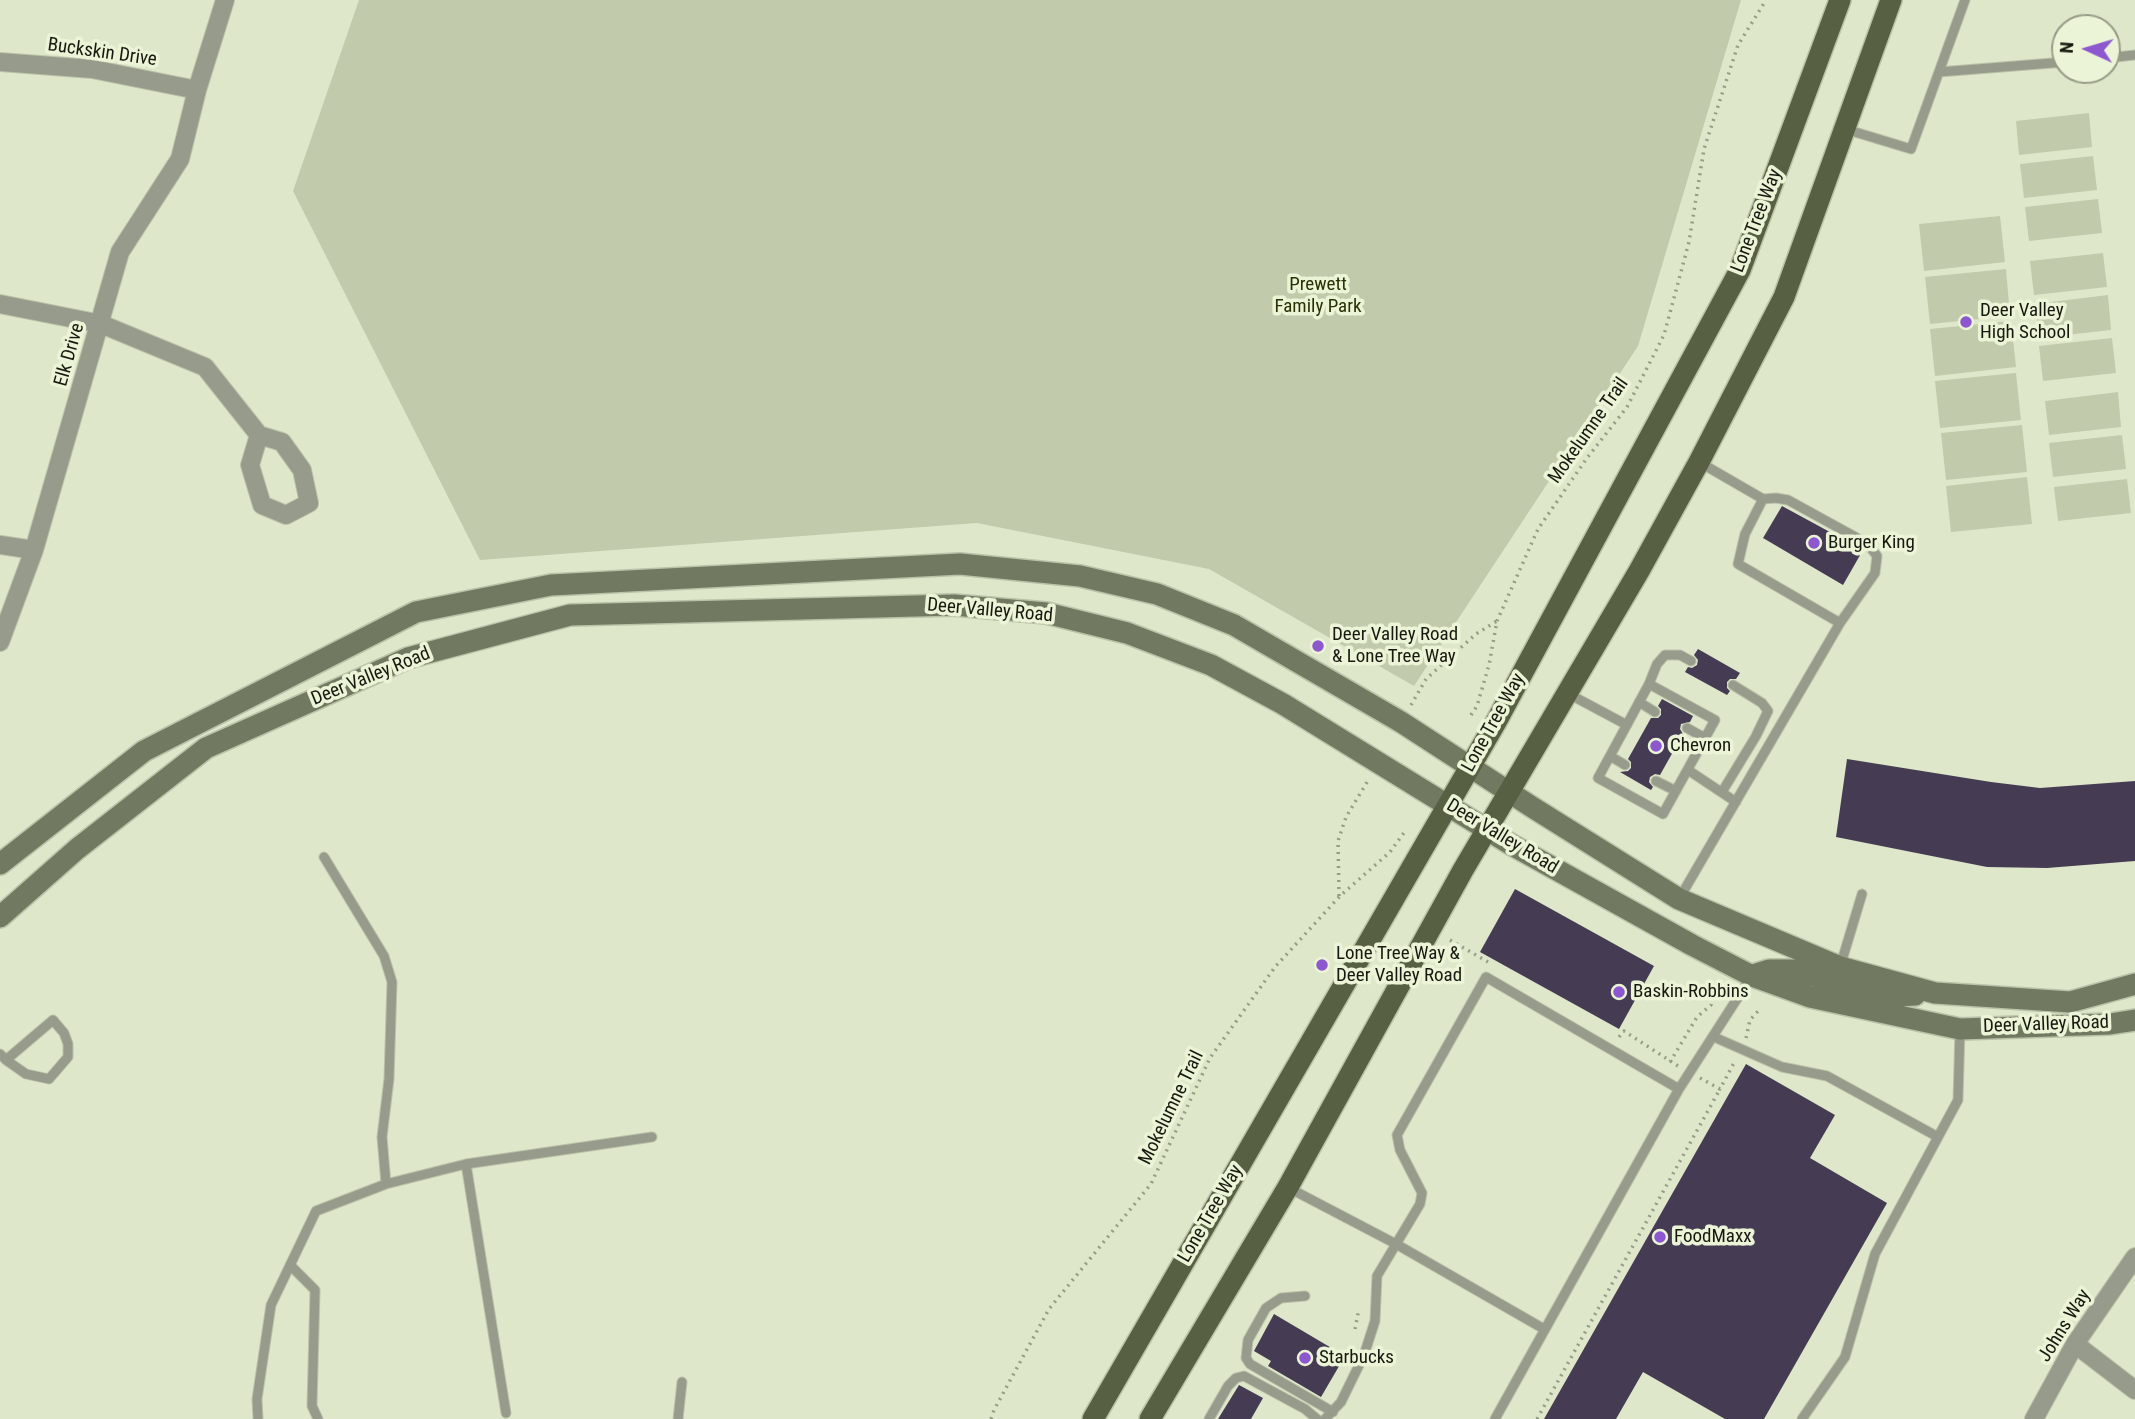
<!DOCTYPE html>
<html>
<head>
<meta charset="utf-8">
<style>
	body { margin:0 }
	#map { position:relative; width:2135px; height:1419px; overflow:hidden; background:#dee7ca; font-family:"Roboto Condensed",sans-serif }
	canvas { display:block }
	.north { position:absolute; left:2051px; top:14px; width:70px; height:70px; box-sizing:border-box; background:#ebf4d7; border:2px solid #969c87; border-radius:50%; rotate:274deg; font-size:19px; font-weight:700; line-height:28px; text-align:center; color:#16190f }
	.north::after { content:''; display:block; margin:auto; width:24px; height:32px; background:#8d57cf; clip-path:polygon(50% 0,100% 100%,50% 72%,0 100%) }
</style>
</head>
<body>
<div id="map">
<canvas width="2135" height="1419"></canvas>
<div class="north">N</div>
</div>
<script>
const ctx = document.querySelector('canvas').getContext('2d');
ctx.lineJoin = 'round';
function fillPath(path, color) {
  ctx.fillStyle = color;
  ctx.fill(path, 'evenodd');
}
function poly(rows) {
  const path = new Path2D();
  for (const r of rows) {
    path.moveTo(r[0], r[1]);
    for (let i = 2; i < r.length; i += 2) path.lineTo(r[i], r[i + 1]);
  }
  return path;
}
function trace(path, color, width, dash) {
  ctx.strokeStyle = color;
  ctx.lineWidth = width;
  ctx.lineCap = dash ? 'butt' : 'round';
  ctx.setLineDash(dash || []);
  ctx.stroke(path);
}
function write(font, color, halo, rows, align = 'center') {
  ctx.font = font + ' "Roboto Condensed",sans-serif';
  ctx.lineWidth = 7;
  ctx.setLineDash([]);
  ctx.textBaseline = 'middle';
  ctx.strokeStyle = halo;
  ctx.fillStyle = color;
  for (const [text, x, y, turn = 0] of rows) {
    ctx.save();
    ctx.translate(x, y);
    ctx.rotate((+turn || 0) * Math.PI / 180);
    ctx.textAlign = isNaN(turn) ? turn : align;
    if (halo) ctx.strokeText(text, 0, 0);
    ctx.fillText(text, 0, 0);
    ctx.restore();
  }
}
fillPath(poly([
	[359,0,1741,0,1638,346,1414,686,1209,569,977,523,480,560,293,191],
	[2089,113,2092,147,2019,155,2016,121],
	[2093,156,2097,190,2024,198,2020,164],
	[2098,199,2102,233,2029,241,2025,207],
	[2000,216,2005,262,1924,271,1919,224],
	[2103,253,2107,287,2034,295,2030,261],
	[2006,269,2010,316,1930,324,1925,277],
	[2108,295,2111,330,2039,338,2035,304],
	[2011,321,2016,367,1935,376,1930,329],
	[2112,338,2116,373,2043,381,2039,346],
	[2016,373,2021,420,1940,428,1935,381],
	[2118,392,2121,427,2049,435,2045,401],
	[2022,425,2027,472,1946,480,1941,433],
	[2122,435,2126,469,2053,477,2049,443],
	[2027,477,2032,524,1951,532,1946,486],
	[2127,479,2131,513,2058,521,2054,487]
]), '#c1cbab');
fillPath(poly([
	[1782,506,1863,550,1843,585,1763,538],
	[1698,649,1740,673,1736,679,1730,679,1727,682,1727,688,1730,691,1727,695,1685,672,1688,667,1692,668,1697,665,1698,660,1694,655],
	[1662,699,1693,716,1690,722,1681,724,1680,729,1683,734,1660,775,1655,774,1650,777,1649,782,1653,787,1651,790,1620,772,1628,771,1631,768,1631,762,1628,759,1651,718,1658,718,1661,715,1661,709,1658,706],
	[1847,759,1991,782,2040,788,2135,781,2135,861,2047,868,1987,867,1836,837],
	[1515,889,1654,966,1619,1029,1480,952],
	[1746,1064,1835,1115,1810,1158,1887,1203,1764,1419,1725,1419,1643,1372,1616,1419,1544,1419],
	[1274,1314,1345,1356,1321,1397,1268,1366,1271,1361,1254,1351],
	[1239,1385,1263,1398,1251,1419,1218,1419]
]), '#453c53');
const lane = poly([
	[2107,58,2135,55],
	[1939,72,2065,62],
	[1845,129,1911,149,1965,0],
	[1763,499,1745,534,1738,564,1840,623],
	[1649,684,1715,720,1663,814,1598,778,1649,684],
	[1649,684,1657,664,1665,655,1680,655,1691,661],
	[1567,693,1627,725],
	[1639,702,1655,712],
	[1687,728,1705,738],
	[1610,756,1625,765],
	[1688,770,1736,802],
	[1656,781,1676,791],
	[1722,792,1756,736,1768,711,1762,703,1733,685],
	[324,857,384,956,392,982,389,1079,382,1137,386,1184],
	[1679,899,1840,623,1875,573,1877,556,1870,547,1859,539,1788,500,1776,498,1763,499,1699,462],
	[1840,967,1862,894],
	[1714,1037,1782,1067,1827,1076,1938,1137],
	[0,1054,6,1060,26,1074,49,1079,68,1057,68,1044,64,1033,53,1020,6,1060],
	[466,1164,506,1413],
	[1289,1188,1396,1244,1544,1329],
	[290,1265,315,1290,312,1406,318,1419],
	[1305,1296,1281,1298,1266,1308,1248,1340,1246,1358,1250,1364,1333,1412],
	[258,1419,257,1399,271,1305,316,1211,386,1184,466,1164,652,1137],
	[678,1419,682,1382],
	[1209,1419,1228,1386,1236,1378,1244,1376,1305,1409,1317,1419],
	[1325,1419,1341,1402,1364,1355,1375,1321,1377,1276,1420,1204,1422,1193,1400,1150,1397,1135,1486,977,1679,1089],
	[1495,1419,1679,1089,1751,977],
	[1802,1419,1845,1357,1875,1254,1958,1100,1960,1029]
]);
const street = poly([
	[0,62,92,69,197,90],
	[0,304,101,324,205,367,259,435,282,442,302,470,309,503,286,515,262,505,250,465,259,435],
	[0,545,34,550],
	[0,642,34,550,120,252,180,159,197,90,225,0],
	[2075,1344,2135,1390],
	[2034,1419,2075,1344,2135,1257]
]);
const secondary = poly([
	[0,864,144,751,416,612,551,585,960,564,1080,576,1157,594,1234,625,1401,722,1532,807,1679,899,1840,967,1935,993,2070,1002,2135,984],
	[0,917,77,849,206,748,408,658,570,615,954,605,1046,613,1127,633,1211,665,1283,704,1512,845,1692,945,1752,976,1810,997,1960,1029,2110,1024,2135,1020],
	[1753,975,1769,970,1794,970,1872,994,1898,996,1915,995]
]);
const primary = poly([
	[1093,1419,1496,722,1740,270,1840,0],
	[1150,1419,1288,1187,1463,870,1639,571,1699,462,1784,297,1891,0]
]);
trace(lane, '#bac2a8', 11);
trace(street, '#bac2a8', 20);
trace(secondary, '#bac2a8', 24);
trace(primary, '#bac2a8', 24);
trace(poly([
	[1411,705,1426,679,1476,634,1497,621],
	[1471,715,1477,706,1489,665,1497,621,1538,529,1587,458,1627,407,1664,335,1689,242,1704,149,1738,45,1766,0],
	[1339,896,1338,841,1346,817,1369,779],
	[1450,940,1488,962],
	[1619,1037,1624,1031,1678,1066],
	[1746,1038,1750,1020,1760,1009],
	[1670,1062,1697,1017,1711,1005,1713,991],
	[1700,1078,1720,1089,1735,1061],
	[1355,1329,1359,1309],
	[991,1419,994,1410,1049,1309,1151,1184,1210,1058,1275,967,1340,896,1390,852,1406,830],
	[1537,1419,1720,1089]
]), '#969d87', 3.5, [2, 5]);
trace(lane, '#969b8b', 9);
trace(street, '#969b8b', 18);
trace(secondary, '#717961', 21);
trace(primary, '#586043', 21);
for (const [x, y, r, color] of [
	[1966,322,7,"#8d57cf"],
	[1814,543,7,"#8d57cf"],
	[1318,646,7,"#8d57cf"],
	[1656,746,7,"#8d57cf"],
	[1322,965,7,"#8d57cf"],
	[1619,992,7,"#8d57cf"],
	[1660,1237,7,"#8d57cf"],
	[1305,1358,7,"#8d57cf"]
]) {
  const dot = new Path2D();
  dot.arc(x, y, r, 0, 2 * Math.PI);
  ctx.fillStyle = color;
  ctx.fill(dot);
  trace(dot, '#ebf4d7', 2.5);
}
write('19px', '#16190f', '#ebf4d7', [
	["Buckskin Drive",102,53,8],
	["Lone Tree Way",1757,221,-69],
	["Elk Drive",70,355,-74],
	["Mokelumne Trail",1589,431,-55],
	["Deer Valley Road",990,611,5],
	["Deer Valley Road",371,677,-22],
	["Lone Tree Way",1494,723,-61],
	["Deer Valley Road",1502,837,31],
	["Deer Valley Road",2046,1025,-2],
	["Mokelumne Trail",1172,1108,-64],
	["Lone Tree Way",1211,1214,-60],
	["Johns Way",2065,1326,-58]
]);
write('19px', '#273103', '#ebf4d7', [
	["Prewett",1318,285],
	["Family Park",1318,307]
]);
write('19px', '#16190f', '#ebf4d7', [
	["Deer Valley",1980,311],
	["High School",1980,333],
	["Burger King",1828,543],
	["Deer Valley Road",1332,635],
	["& Lone Tree Way",1332,657],
	["Chevron",1670,746],
	["Lone Tree Way &",1336,954],
	["Deer Valley Road",1336,976],
	["Baskin-Robbins",1633,992],
	["FoodMaxx",1674,1237],
	["Starbucks",1319,1358]
], 'left');
</script>
</body>
</html>
